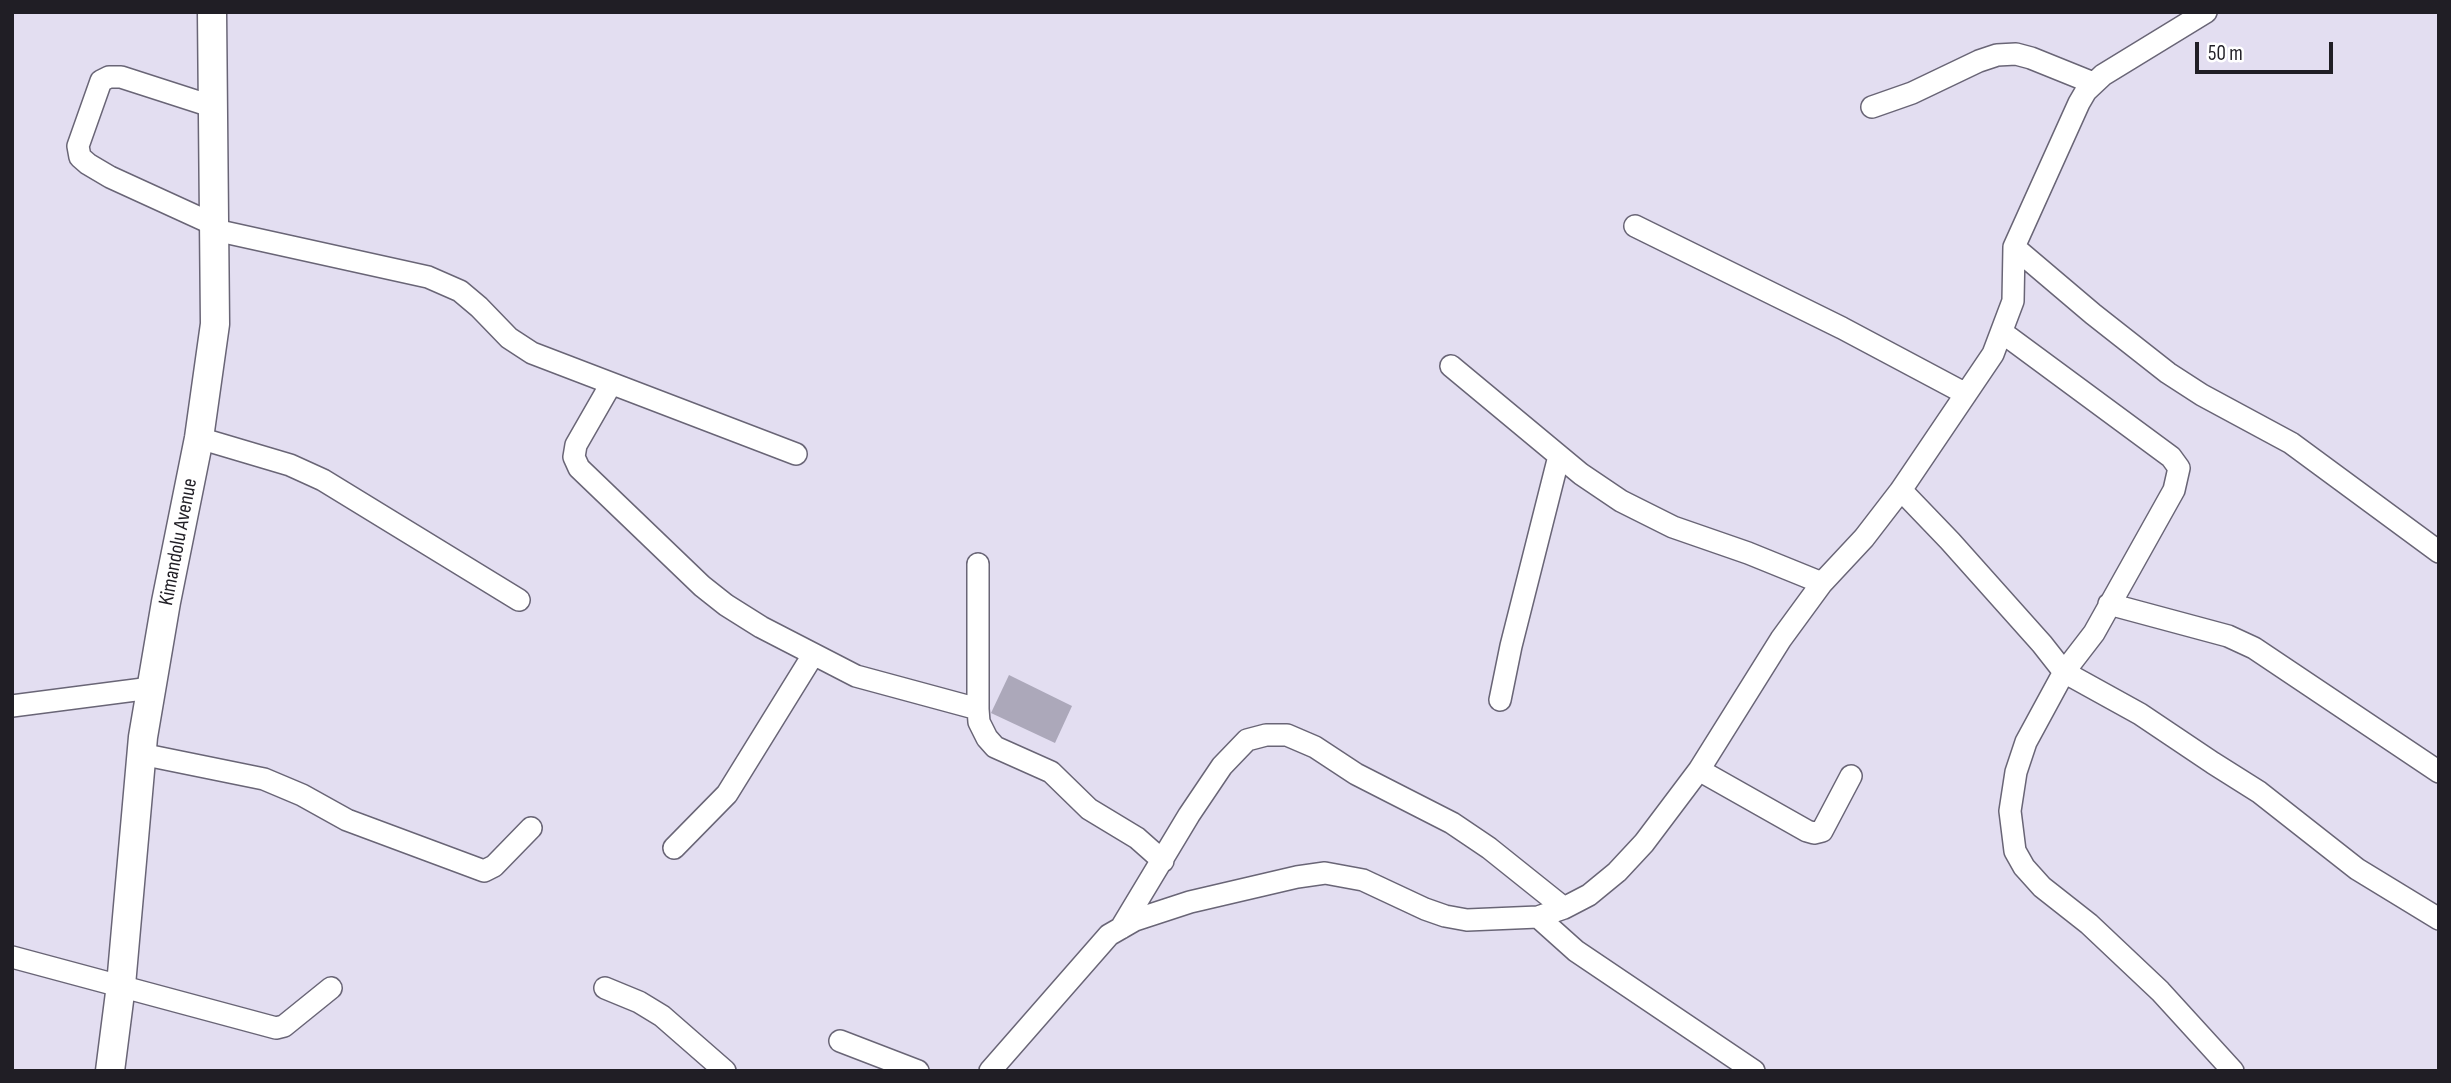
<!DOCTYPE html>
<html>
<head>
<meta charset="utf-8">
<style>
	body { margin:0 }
	#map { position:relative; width:2451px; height:1083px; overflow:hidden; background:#e3def1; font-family:"Sofia Sans Condensed",sans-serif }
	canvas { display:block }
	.frame { position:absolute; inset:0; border:14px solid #201e25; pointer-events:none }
	.scale { position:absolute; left:2195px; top:42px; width:138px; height:32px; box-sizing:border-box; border:4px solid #201e25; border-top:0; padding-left:9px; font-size:21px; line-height:24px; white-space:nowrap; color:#201e25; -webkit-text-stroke:5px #fff; paint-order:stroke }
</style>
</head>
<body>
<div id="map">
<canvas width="2451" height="1083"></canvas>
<div class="frame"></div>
<div class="scale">50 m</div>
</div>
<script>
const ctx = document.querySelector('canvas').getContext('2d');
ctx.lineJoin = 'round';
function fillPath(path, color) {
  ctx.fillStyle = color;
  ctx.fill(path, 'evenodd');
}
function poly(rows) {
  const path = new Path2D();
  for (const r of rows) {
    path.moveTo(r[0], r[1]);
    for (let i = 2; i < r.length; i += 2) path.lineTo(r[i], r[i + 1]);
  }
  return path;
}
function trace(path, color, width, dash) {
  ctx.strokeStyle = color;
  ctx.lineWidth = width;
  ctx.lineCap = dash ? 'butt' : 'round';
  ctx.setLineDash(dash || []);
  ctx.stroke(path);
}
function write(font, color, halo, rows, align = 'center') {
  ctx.font = font + ' "Sofia Sans Condensed",sans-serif';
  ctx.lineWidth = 5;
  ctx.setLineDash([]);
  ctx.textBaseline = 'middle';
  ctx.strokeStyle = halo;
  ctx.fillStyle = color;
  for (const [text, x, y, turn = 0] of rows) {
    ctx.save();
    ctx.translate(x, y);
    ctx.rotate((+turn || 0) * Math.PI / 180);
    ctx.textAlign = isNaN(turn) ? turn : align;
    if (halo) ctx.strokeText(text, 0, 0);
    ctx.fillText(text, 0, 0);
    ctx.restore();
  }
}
fillPath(poly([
	[1009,675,1072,706,1055,743,991,713]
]), '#aca8ba');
const minor = poly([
	[214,107,121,77,109,77,101,81,78,146,80,157,88,164,110,177,215,225],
	[1872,107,1912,93,1979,61,1997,55,2016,54,2031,58,2093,83],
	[1635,226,1842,328,1966,394],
	[215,230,428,277,460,291,479,307,509,338,532,353,796,454],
	[2014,247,2093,314,2168,373,2202,395,2291,443,2439,552],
	[2003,333,2171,457,2179,468,2174,490,2094,633,2064,672,2026,742,2016,772,2010,811,2015,851,2024,867,2042,887,2089,924,2160,991,2233,1071],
	[1451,366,1581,474,1621,501,1673,527,1748,553,1822,583],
	[611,384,576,445,574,457,579,468,702,586,726,605,761,627,856,676,978,709],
	[199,438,290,465,323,480,519,600],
	[1901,490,1950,541,2042,644,2064,672,2140,714,2213,763,2259,792,2357,869,2439,919],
	[978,564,978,709,979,722,987,738,995,747,1051,772,1089,809,1137,838,1163,861],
	[2109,604,2228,636,2254,648,2439,772],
	[1500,700,1511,646,1559,456],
	[12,706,151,688],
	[141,754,264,779,302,795,347,820,484,871,494,866,531,828],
	[1699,770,1807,831,1814,833,1822,831,1851,776],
	[674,848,727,794,813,655],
	[1538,917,1576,951,1754,1071],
	[1121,928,1189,815,1222,766,1247,740,1266,735,1287,735,1315,747,1356,774,1452,823,1489,848,1564,908],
	[12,957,276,1028,284,1026,331,988],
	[605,988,639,1002,662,1016,725,1071],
	[840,1041,918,1071],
	[990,1071,1109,935,1135,920,1190,902,1297,877,1325,873,1363,880,1425,909,1445,916,1467,920,1538,917,1564,908,1589,895,1617,872,1644,843,1699,770,1781,639,1822,583,1864,538,1901,490,1993,354,2013,301,2014,247,2079,103,2086,91,2103,75,2206,12]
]);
const tertiary = poly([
	[110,1071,121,985,143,737,166,602,199,438,215,324,212,12]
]);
trace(minor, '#696576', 24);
trace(tertiary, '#696576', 31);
trace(minor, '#fff', 21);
trace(tertiary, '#fff', 28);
write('21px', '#201e25', '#fff', [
	["Kimandolu Avenue",179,542,-79]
]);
</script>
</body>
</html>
